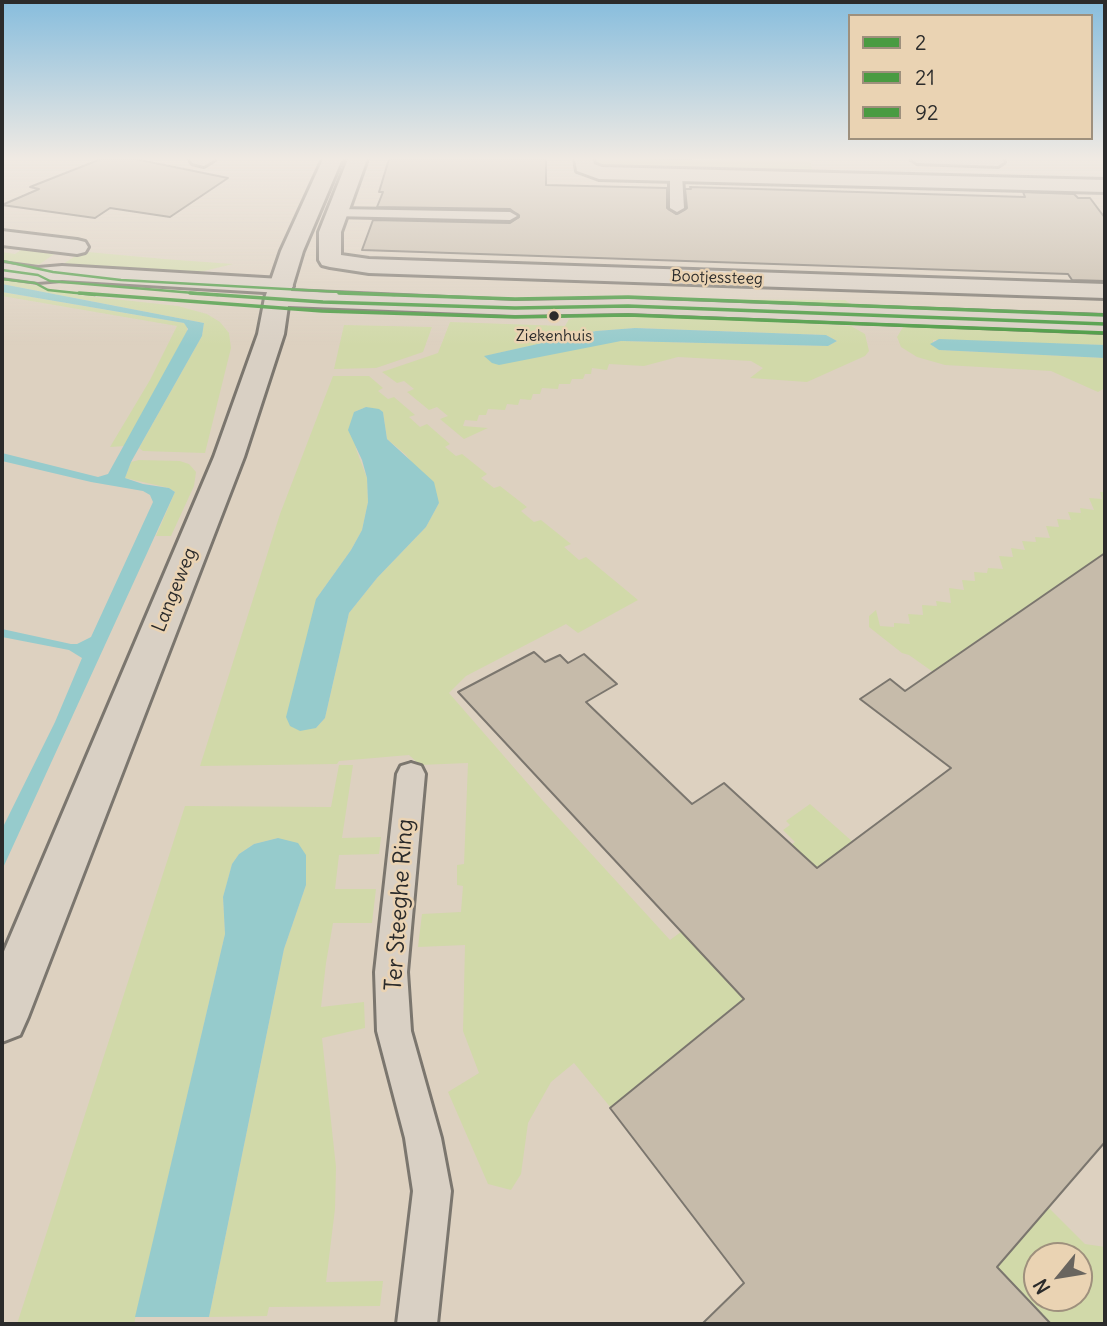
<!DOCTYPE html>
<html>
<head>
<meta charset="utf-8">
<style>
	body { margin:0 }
	#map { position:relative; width:1107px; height:1326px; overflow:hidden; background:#ddd1c0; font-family:Delius,sans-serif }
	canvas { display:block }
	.frame { position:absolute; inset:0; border:4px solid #2b2b2b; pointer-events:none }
	.legend { position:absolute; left:848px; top:14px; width:245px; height:126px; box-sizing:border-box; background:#ead3b3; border:2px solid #9e907d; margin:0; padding:9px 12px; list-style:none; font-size:21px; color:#2b2b2b }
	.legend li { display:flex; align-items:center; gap:14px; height:35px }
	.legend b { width:35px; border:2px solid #9e907d }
	.north { position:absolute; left:1023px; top:1242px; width:70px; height:70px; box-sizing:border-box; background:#ead3b3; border:2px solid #9e907d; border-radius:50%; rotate:240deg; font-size:19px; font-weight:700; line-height:28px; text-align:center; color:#2b2b2b }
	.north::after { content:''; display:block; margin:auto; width:24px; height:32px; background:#69655f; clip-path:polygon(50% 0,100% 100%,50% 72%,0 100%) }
</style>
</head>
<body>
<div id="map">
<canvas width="1107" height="1326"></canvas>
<div class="frame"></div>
<ul class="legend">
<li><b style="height:9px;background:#4a9b42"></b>2</li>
<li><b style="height:9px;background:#4a9b42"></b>21</li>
<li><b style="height:9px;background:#4a9b42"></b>92</li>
</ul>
<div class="north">N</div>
</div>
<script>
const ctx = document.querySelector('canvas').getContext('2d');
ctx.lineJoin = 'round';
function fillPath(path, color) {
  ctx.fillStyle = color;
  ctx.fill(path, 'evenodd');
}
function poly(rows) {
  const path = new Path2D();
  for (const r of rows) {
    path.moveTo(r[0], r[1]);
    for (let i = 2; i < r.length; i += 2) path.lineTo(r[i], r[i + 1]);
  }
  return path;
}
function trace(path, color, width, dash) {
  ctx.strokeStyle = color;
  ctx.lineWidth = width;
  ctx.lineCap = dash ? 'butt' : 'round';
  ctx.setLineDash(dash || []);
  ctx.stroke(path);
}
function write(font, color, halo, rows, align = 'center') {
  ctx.font = font + ' Delius,sans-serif';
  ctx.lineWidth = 5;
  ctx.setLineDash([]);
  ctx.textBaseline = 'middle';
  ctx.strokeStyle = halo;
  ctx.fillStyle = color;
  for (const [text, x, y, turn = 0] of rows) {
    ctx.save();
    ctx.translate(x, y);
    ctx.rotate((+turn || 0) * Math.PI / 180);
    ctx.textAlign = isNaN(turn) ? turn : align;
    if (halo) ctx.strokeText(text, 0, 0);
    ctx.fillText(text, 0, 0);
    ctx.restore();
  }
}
fillPath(poly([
	[592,159,810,160,814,175,594,171],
	[27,246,56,251,57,252,40,264,25,266,2,262,2,252,15,254],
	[88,252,164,259,233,264,188,275,64,267,63,264,80,253],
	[2,278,77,295,178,306,207,314,220,322,229,333,231,348,205,453,143,451,139,448,202,336,204,323,2,284],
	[2,292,184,323,187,326,187,332,125,446,110,447,150,380,177,326,2,296],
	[631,299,845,300,855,307,851,310,546,304,504,301],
	[622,311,671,312,730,320,851,326,865,334,869,351,865,356,807,382,750,378,763,368,751,361,678,357,644,366,609,364,607,370,592,368,591,374,585,374,583,379,572,379,570,384,559,384,558,389,542,388,540,394,533,394,531,400,520,399,518,405,507,404,505,410,488,409,486,415,479,415,477,421,465,420,463,426,488,428,464,439,440,419,448,416,437,407,429,410,407,392,414,389,404,381,397,383,382,372,438,353,450,322,565,326,569,319],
	[635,328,826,335,837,341,828,346,621,341,485,356,596,331],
	[931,321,1105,327,1105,345,933,340,933,346,940,350,1105,358,1105,388,1098,392,1051,371,945,365,917,357,901,347,897,337,903,327,914,322],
	[344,325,432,327,423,352,376,368,334,369],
	[333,376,369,376,383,388,378,391,388,399,394,397,415,415,409,417,420,427,427,424,450,444,445,447,456,456,462,454,487,474,481,478,494,488,500,486,527,507,521,511,534,522,541,520,571,544,564,547,579,560,586,557,638,600,578,633,566,624,466,676,449,693,543,801,670,940,716,906,713,902,795,842,783,830,790,825,786,821,810,804,854,843,705,956,743,999,611,1108,574,1063,551,1082,528,1123,521,1174,511,1190,488,1184,448,1092,479,1073,463,1031,465,945,418,947,422,914,461,912,463,886,457,885,457,865,464,864,468,763,420,765,409,755,339,761,337,764,200,766,280,514],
	[366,407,383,412,387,439,406,455,439,503,426,527,377,578,349,613,325,718,316,728,316,599,351,550,362,530,368,502,367,478,356,449,354,412],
	[139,460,180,461,189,464,196,472,194,486,171,536,156,536,175,492,169,488,125,478,131,462],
	[1100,492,1105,492,1105,553,959,653,1032,702,1005,723,909,655,902,653,869,627,869,616,876,610,880,626,894,627,894,623,910,624,908,614,923,615,922,605,937,606,936,601,951,603,949,588,964,590,962,580,975,581,974,572,987,573,988,568,1003,569,999,556,1013,557,1011,548,1025,550,1022,541,1036,542,1035,537,1050,538,1046,526,1059,527,1057,519,1071,520,1068,512,1081,513,1080,508,1094,510,1089,498,1102,499],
	[339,765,353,765,342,838,381,837,379,854,339,855,335,889,376,889,372,923,333,923,326,963,321,1007,364,1002,365,1028,322,1038,336,1167,335,1209,326,1282,383,1281,380,1306,269,1307,267,1316,209,1317,284,949,306,885,278,838,254,844,239,854,232,864,223,898,225,934,134,1324,17,1324,185,806,331,807],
	[1045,1204,1085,1244,1105,1247,1105,1324,1024,1324,1025,1322,981,1257],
	[1037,1256,1079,1256,1079,1298,1037,1298]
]), '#d1d9a9');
fillPath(poly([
	[2,284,204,323,202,336,131,462,125,478,143,484,169,488,175,492,2,870,2,829,55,722,82,658,69,650,2,637,2,629,71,644,77,644,91,637,153,502,150,495,143,491,91,482,2,461,2,453,98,477,108,474,188,329,184,323,2,292],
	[635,328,826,335,837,341,828,346,621,341,499,365,492,363,484,356,596,331],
	[939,339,1105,345,1105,358,939,350,930,344],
	[366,407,379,409,383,412,387,439,434,482,439,503,426,527,377,578,349,613,325,718,316,728,300,731,290,726,286,717,316,599,351,550,362,530,368,502,367,478,362,460,348,430,354,412],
	[278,838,298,843,306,855,306,885,284,949,209,1317,135,1317,225,934,223,897,232,864,239,854,254,844]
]), '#96cbcc');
const building = poly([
	[101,159,135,159,228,178,170,217,110,208,95,218,2,205,39,189,30,187,101,159],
	[389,159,546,159,546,185,667,188,667,208,676,214,687,208,685,189,691,189,690,187,1025,197,1023,192,1074,194,1078,198,1090,198,1105,218,1105,281,1072,280,1068,274,362,250,373,220,510,223,519,217,510,209,377,207,383,192,379,192,389,159],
	[1105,553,1105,1142,997,1267,1051,1324,702,1324,744,1283,610,1108,744,999,458,692,534,652,545,662,560,655,568,663,584,654,617,684,586,702,692,804,724,783,817,868,951,768,860,699,890,679,905,691,1105,553]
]);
fillPath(building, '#c6bbaa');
trace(building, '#7b766e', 2);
const service = poly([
	[911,159,1001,159,1004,162,998,166,917,163,911,159],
	[676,171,682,175,684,208,677,212,670,208,670,175,676,171],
	[338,209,510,212,517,216,510,220,333,216,333,210,338,209],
	[411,763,421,766,425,774,407,972,411,1031,441,1138,451,1191,437,1324,397,1324,413,1191,405,1138,377,1031,375,972,397,774,401,766,411,763]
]);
const minor = poly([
	[190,159,213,159,214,160,204,166,192,163,190,159],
	[348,159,367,159,341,232,341,255,369,259,1105,284,1105,298,369,273,330,267,322,265,319,260,319,232,348,159],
	[575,159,593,159,594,164,602,167,1105,180,1105,192,599,179,577,171,575,159],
	[2,231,77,240,85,242,88,247,85,252,77,254,2,245,2,231]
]);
const tertiary = poly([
	[2,263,38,268,62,266,281,279,289,281,293,286,289,291,281,293,62,280,38,282,2,277,2,263]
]);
const secondary = poly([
	[323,159,342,159,303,251,291,291,515,301,628,299,1105,316,1105,332,628,313,515,315,288,306,284,334,244,457,28,1017,20,1035,2,1042,2,956,214,457,258,334,265,298,281,251,323,159]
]);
trace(service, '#7b766e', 6);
trace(minor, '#7b766e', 6);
trace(tertiary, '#7b766e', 6);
trace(secondary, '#7b766e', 6);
fillPath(service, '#d9d0c4');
fillPath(minor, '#d9d0c4');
fillPath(tertiary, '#d9d0c4');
fillPath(secondary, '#d9d0c4');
trace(poly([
	[2,270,38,275,50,281,218,295]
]), '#4a9b42', 2.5);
trace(poly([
	[190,293,323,302,515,308,628,306,1105,324]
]), '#4a9b42', 3.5);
trace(poly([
	[2,279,35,283,48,290,95,295]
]), '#4a9b42', 2.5);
trace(poly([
	[79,293,322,311,515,317,628,315,1105,333]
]), '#4a9b42', 3.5);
trace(poly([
	[3,261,53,272,121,280,395,295]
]), '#4a9b42', 2.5);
trace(poly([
	[339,293,515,299,628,297,1105,315]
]), '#4a9b42', 3.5);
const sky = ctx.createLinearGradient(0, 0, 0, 345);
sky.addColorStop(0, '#87bddd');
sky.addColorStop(0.46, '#f0eae3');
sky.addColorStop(1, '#f0eae300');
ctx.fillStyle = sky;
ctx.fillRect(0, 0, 1107, 345);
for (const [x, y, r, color] of [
	[554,316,6,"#2b2b2b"]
]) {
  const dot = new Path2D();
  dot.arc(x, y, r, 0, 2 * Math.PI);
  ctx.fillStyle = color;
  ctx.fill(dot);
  trace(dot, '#ead3b3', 2.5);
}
write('16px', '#2b2b2b', '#ead3b3', [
	["Bootjessteeg",717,278,2]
]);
write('16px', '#2b2b2b', '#ead3b3', [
	["Ziekenhuis",554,336]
]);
write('19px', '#2b2b2b', '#ead3b3', [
	["Langeweg",175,590,-68]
]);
write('23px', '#2b2b2b', '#ead3b3', [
	["Ter Steeghe Ring",400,905,-86]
]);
</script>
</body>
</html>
